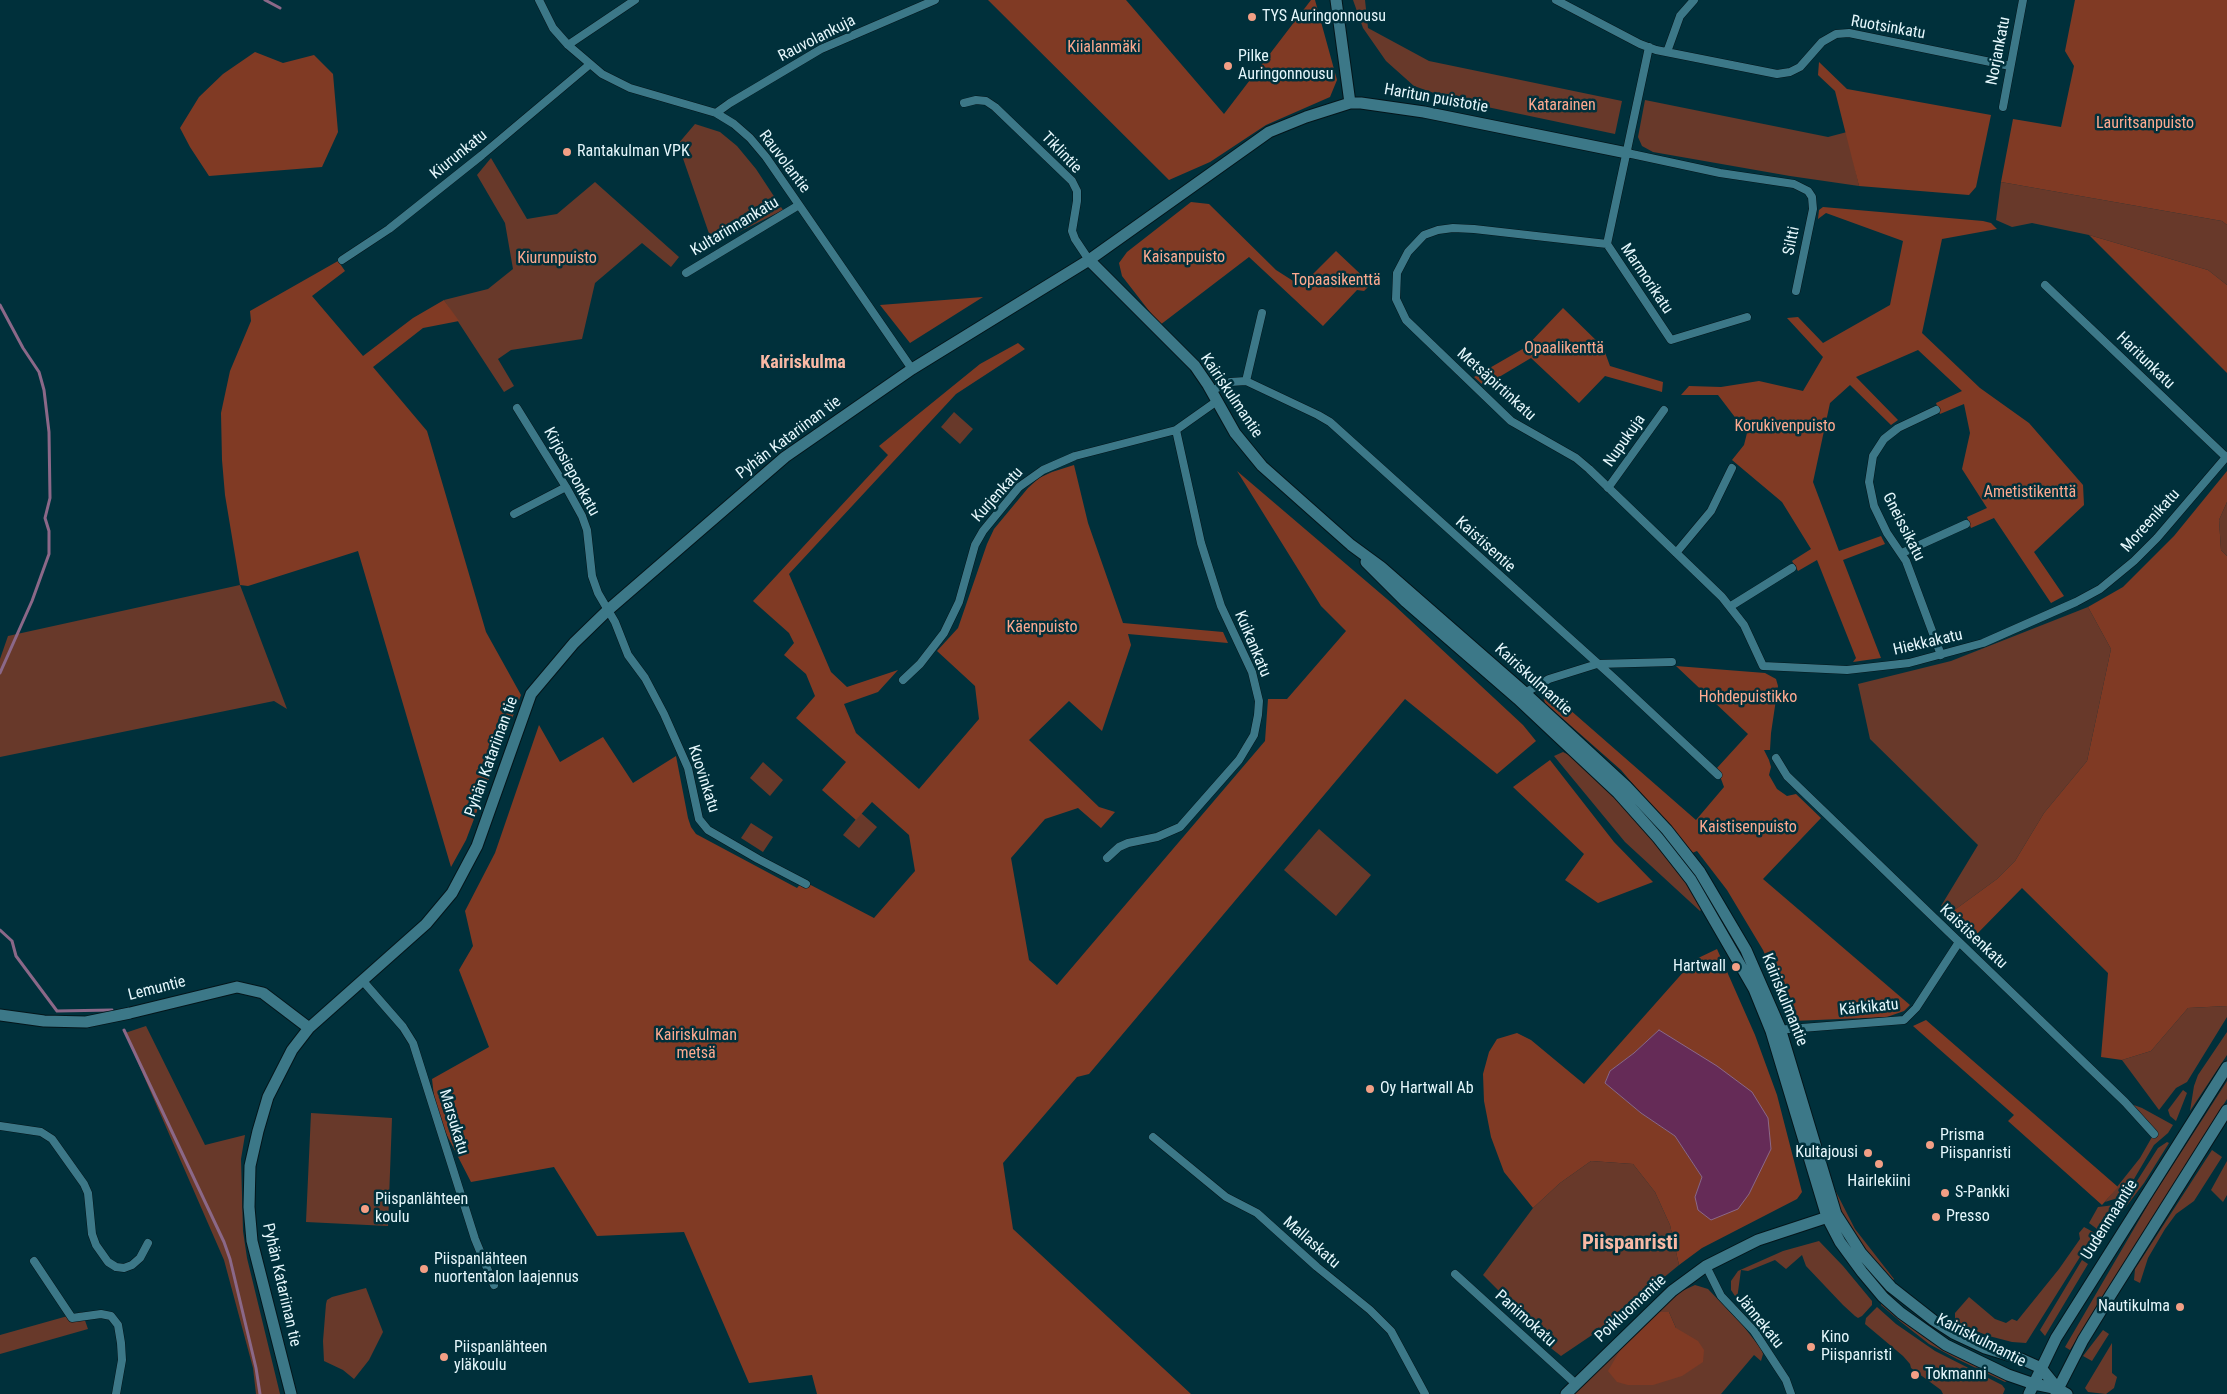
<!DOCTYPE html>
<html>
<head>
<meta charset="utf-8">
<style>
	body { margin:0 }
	canvas { display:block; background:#00303b }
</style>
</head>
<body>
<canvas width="2227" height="1394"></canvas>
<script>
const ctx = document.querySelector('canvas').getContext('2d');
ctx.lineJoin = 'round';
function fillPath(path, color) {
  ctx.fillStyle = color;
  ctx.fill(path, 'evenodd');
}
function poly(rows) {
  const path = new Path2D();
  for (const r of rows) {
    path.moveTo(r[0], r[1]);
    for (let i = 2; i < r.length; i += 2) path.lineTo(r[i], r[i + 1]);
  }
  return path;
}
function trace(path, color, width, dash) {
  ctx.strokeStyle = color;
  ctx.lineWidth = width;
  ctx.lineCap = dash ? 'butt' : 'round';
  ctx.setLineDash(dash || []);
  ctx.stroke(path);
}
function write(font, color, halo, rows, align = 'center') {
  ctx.font = font + ' "Roboto Condensed",sans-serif';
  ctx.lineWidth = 5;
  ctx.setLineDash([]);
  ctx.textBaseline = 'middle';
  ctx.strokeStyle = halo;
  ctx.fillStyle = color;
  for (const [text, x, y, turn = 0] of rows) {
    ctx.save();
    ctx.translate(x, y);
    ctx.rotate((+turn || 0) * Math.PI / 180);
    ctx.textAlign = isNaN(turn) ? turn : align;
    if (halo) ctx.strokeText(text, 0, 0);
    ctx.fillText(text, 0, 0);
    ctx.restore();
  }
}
fillPath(poly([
	[1353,0,1365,0,1368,28,1429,61,1622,101,1615,134,1454,100,1414,86,1386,61,1363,28],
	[1645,100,1828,137,1847,132,1859,186,1790,176,1653,152,1642,146,1638,137],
	[695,124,720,132,737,146,756,169,783,210,713,245,678,144],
	[491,158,527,219,557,214,595,182,679,257,671,267,642,243,595,283,582,339,511,350,498,359,514,386,504,392,444,300,488,289,513,269,505,223,477,175],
	[2001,182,2222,221,2227,225,2227,285,2208,270,2089,235,2032,223,2012,227,1996,220],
	[954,412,973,429,960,444,941,427],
	[2227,502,2227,556,2221,550,2219,520],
	[240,585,287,709,274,701,0,757,0,659,8,636],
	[2088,607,2111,649,2087,761,2044,813,2015,861,1997,879,1949,914,1941,906,1978,845,1870,739,1858,684,1951,661],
	[1563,752,1569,755,1603,784,1661,847,1704,907,1700,911,1625,842,1554,756],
	[763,762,783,780,770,796,750,778],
	[861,813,877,827,859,848,843,835],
	[751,823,773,837,763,852,741,838],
	[1319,829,1371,875,1336,916,1284,870],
	[2227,1006,2227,1017,2187,1082,2176,1088,2159,1110,2122,1060,2151,1051,2188,1008],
	[146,1026,205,1145,245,1135,241,1159,243,1231,247,1258,280,1394,256,1394,253,1368,224,1260,125,1033],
	[2227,1032,2227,1055,2190,1111,2194,1086,2198,1075],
	[2227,1081,2227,1099,2070,1350,2065,1347,2153,1196],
	[2183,1090,2187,1093,2176,1121,2170,1116,2168,1110],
	[2131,1104,2142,1108,2173,1125,2168,1133,2154,1145,2124,1196,2105,1202,2140,1158,2152,1137],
	[311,1113,392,1118,388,1226,306,1222],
	[2167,1142,2169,1143,2144,1183,2119,1216,2116,1214,2158,1148],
	[2212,1150,2222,1157,2194,1201,2176,1214,2165,1229,2148,1258,2140,1283,2134,1280,2135,1269],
	[1591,1161,1633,1164,1655,1192,1670,1225,1679,1265,1601,1329,1561,1356,1543,1342,1532,1324,1483,1275,1533,1208,1560,1183],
	[2227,1161,2227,1195,2223,1202,2211,1190],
	[1833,1186,1855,1229,1894,1279,1891,1283,1878,1270,1839,1210],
	[2115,1205,2097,1229,2089,1223,2098,1207],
	[2084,1227,2095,1233,2026,1343,2012,1342,1989,1336,1968,1328,1955,1320,1955,1313,1969,1297,1995,1319,2006,1323,2012,1319,2017,1321,2059,1269,2080,1239,2079,1233],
	[1819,1241,1843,1266,1872,1301,1872,1305,1862,1316,1858,1318,1855,1316,1843,1305,1806,1266,1802,1255,1786,1269,1775,1260,1748,1271,1741,1270,1737,1299,1731,1290,1731,1281,1738,1271,1783,1251],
	[2082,1260,2088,1264,2045,1336,2040,1330],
	[1695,1285,1708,1289,1744,1327,1762,1350,1763,1354,1761,1361,1754,1355,1721,1394,1570,1394,1626,1340,1676,1328,1669,1312,1656,1312,1682,1291],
	[366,1288,383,1332,369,1360,354,1379,343,1370,324,1361,323,1341,326,1304,327,1300,332,1297],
	[1882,1301,2008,1379,2007,1381,2005,1382,1957,1359,1929,1344,1901,1322,1881,1305],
	[1877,1307,1896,1324,1935,1351,2002,1385,2005,1389,2003,1394,1943,1394,1941,1390,1911,1368,1910,1364,1903,1356,1865,1324,1866,1318],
	[82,1312,88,1329,0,1354,0,1335],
	[2103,1330,2109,1334,2092,1361,2083,1356],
	[2112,1343,2112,1373,2117,1377,2114,1388,2106,1394,2088,1392,2085,1388]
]), '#68392a');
fillPath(poly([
	[988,0,1126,0,1224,114,1311,0,1315,0,1337,80,1330,97,1266,125,1210,162,1169,180],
	[2075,0,2227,0,2227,225,2222,221,2001,182,2013,119,2061,127,2074,66,2065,51],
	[255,52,283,63,314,55,333,74,338,132,322,167,209,176,190,147,180,128,199,97,223,74],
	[1819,62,1847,89,1991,115,1976,187,1969,195,1859,186,1835,91,1818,75],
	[1191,202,1209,204,1276,270,1301,286,1336,251,1371,284,1364,291,1357,290,1323,326,1249,257,1160,325,1122,276,1119,263,1127,252],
	[1823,207,1983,221,1991,223,1997,229,1942,239,1922,333,1980,388,2029,423,2083,485,2084,505,2034,552,2064,596,2051,603,1994,518,1971,528,1967,517,1987,508,1962,469,1970,433,1964,404,1940,414,1936,403,1962,391,1918,350,1856,377,1898,420,1891,425,1850,385,1830,403,1813,482,1839,551,1881,536,1885,544,1843,560,1881,658,1853,662,1856,658,1817,560,1798,571,1792,561,1811,549,1782,502,1732,460,1744,445,1747,433,1718,395,1681,395,1689,386,1721,387,1759,381,1803,391,1823,357,1787,318,1798,317,1823,343,1890,305,1903,241,1826,213,1818,219,1819,210],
	[2089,235,2208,270,2227,285,2227,373],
	[338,261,345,271,312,296,363,356,413,318,444,300,459,321,423,328,373,367,427,431,486,632,521,695,466,840,451,867,358,551,248,586,240,585,225,495,222,460,221,413,230,371,251,321,250,311],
	[983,297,910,343,880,305],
	[1563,308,1603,347,1610,366,1663,382,1662,392,1605,376,1579,403,1531,358,1484,386,1474,377,1526,347],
	[1018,343,1025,349,956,394,789,574,831,672,847,687,898,670,878,692,844,704,856,733,919,789,979,719,975,686,937,651,958,628,987,544,994,529,1028,488,1039,478,1052,472,1074,465,1088,523,1123,623,1223,632,1228,643,1128,634,1131,645,1102,731,1069,701,1029,740,1099,807,1115,812,1101,828,1078,808,1045,819,1011,858,1029,960,1057,985,1265,741,1268,699,1287,699,1346,631,1321,606,1237,471,1394,605,1523,725,1536,741,1497,774,1405,699,1089,1074,1077,1077,1003,1163,1013,1229,1191,1394,817,1394,812,1375,749,1383,684,1232,597,1236,554,1167,471,1182,436,1114,432,1079,489,1047,459,970,473,946,465,911,495,853,539,725,560,762,603,737,633,783,676,756,688,818,691,827,696,834,797,888,803,881,874,918,915,871,909,835,872,802,856,820,822,790,846,762,796,718,815,696,806,674,784,655,794,643,789,633,753,601,888,455,879,446,980,364],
	[2227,471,2227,502,2219,520,2221,550,2227,556,2227,1006,2188,1008,2151,1051,2122,1060,2101,1057,2108,973,2022,888,1973,938,1949,914,1997,879,2015,861,2044,813,2087,761,2111,649,2088,607,2123,587,2174,536],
	[1676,666,1765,673,1776,679,1778,686,1771,733,1770,750,1764,750,1769,760,1771,767,1769,775,1777,789,1787,796,1796,794,1821,818,1763,879,1910,1005,1904,1011,1887,1017,1793,1021,1763,950,1727,890,1697,851,1692,853,1621,770,1545,703,1543,696,1545,688,1696,820,1724,787,1717,768,1748,734],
	[1550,760,1614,842,1653,882,1598,903,1565,880,1584,854,1513,787],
	[1717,949,1755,1035,1777,1095,1802,1192,1797,1199,1702,1248,1679,1265,1670,1225,1655,1192,1633,1164,1591,1161,1560,1183,1533,1208,1504,1172,1491,1137,1484,1101,1483,1074,1489,1052,1497,1039,1517,1033,1531,1040,1584,1084,1694,960],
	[1659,1030,1675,1041,1759,1173,1749,1194,1695,1197,1702,1177,1675,1136,1641,1113,1605,1083,1610,1071,1634,1053],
	[1926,1020,2118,1187,2102,1205,2008,1121,2014,1115,1913,1026],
	[1656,1312,1669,1312,1676,1328,1698,1341,1704,1350,1703,1362,1682,1376,1653,1385,1628,1385,1617,1382,1608,1371,1626,1340]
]), '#803a24');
const water = poly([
	[1659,1030,1717,1066,1752,1092,1768,1118,1771,1149,1749,1194,1738,1209,1711,1220,1698,1210,1695,1197,1702,1177,1675,1136,1641,1113,1605,1083,1610,1071,1634,1053,1659,1030]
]);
fillPath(water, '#652b57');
trace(water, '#8b6888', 1);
trace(poly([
	[265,0,280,8],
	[0,305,23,348,39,372,44,390,49,432,50,498,45,518,49,531,49,554,32,601,0,673],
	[0,930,12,941,16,956,57,1011,112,1010],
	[124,1030,224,1242,230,1259,256,1368,260,1394]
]), '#8b6888', 3);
const street = poly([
	[539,0,553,28,568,45,602,74,630,88,716,113,734,124,750,138,766,157,912,369],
	[1556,0,1640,44,1656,50,1777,74,1790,72,1800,67,1822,42,1836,34,1849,33,2010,66],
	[568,45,635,0],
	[1649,47,1607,244,1671,340,1747,317],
	[1667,52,1680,16,1694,0],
	[964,103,976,100,986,101,995,107,1072,181,1077,191,1077,201,1072,231,1075,239,1089,260],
	[2003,107,2023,0],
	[716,113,730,103,821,49,935,0],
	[1627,153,1720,173,1794,184,1808,191,1812,197,1813,209,1796,291],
	[1607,244,1474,229,1453,228,1438,230,1424,235,1408,252,1397,273,1396,299,1406,320,1511,421,1576,458,1589,469,1722,597,1744,625,1763,666,1847,670,1909,663,1983,643,2076,602,2100,589,2134,561,2157,538,2227,456],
	[342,260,389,229,482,155,589,65],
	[686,273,799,205],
	[2045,285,2226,457],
	[1246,381,1262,313],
	[1211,391,1230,382,1246,381,1318,415,1330,422,1615,679,1718,775],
	[517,408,566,487,582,516,587,530,592,576,598,593,615,622,628,655,645,678,664,714,688,768,699,819,708,830,758,859,806,884],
	[1936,410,1898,428,1884,439,1873,456,1869,482,1874,506,1887,533,1906,561,1941,655],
	[1608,488,1664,410],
	[514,514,566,487],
	[1676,553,1711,511,1732,468],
	[1902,553,1966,524],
	[1731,606,1792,568],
	[903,680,920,664,944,633,959,602,975,545,983,531,1019,487,1043,470,1075,456,1176,430,1217,401],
	[1523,694,1549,679,1597,664,1672,662],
	[1776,758,1787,776,2125,1102,2154,1134],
	[1107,858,1119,847,1128,843,1157,837,1180,827,1239,760,1254,735,1258,715,1259,701,1252,672,1221,606,1201,543,1176,430],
	[362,980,403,1027,413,1043,475,1239,494,1285],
	[1776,1030,1904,1020,1916,1008,1959,942],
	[0,1126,41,1132,52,1139,84,1184,88,1193,92,1234,96,1245,108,1262,116,1267,124,1268,132,1265,140,1258,148,1243],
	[1153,1137,1226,1197,1257,1213,1317,1267,1370,1310,1391,1331,1425,1394],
	[34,1261,72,1318,101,1314,111,1316,118,1325,121,1343,122,1360,116,1394],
	[1706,1266,1721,1296,1754,1331,1786,1380,1791,1394],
	[1455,1274,1576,1384]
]);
const secondary = poly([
	[1336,0,1350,103],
	[1089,260,1195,366,1208,385,1235,433,1262,466,1351,545,1381,567,1524,692,1626,786,1667,830,1700,872,1746,950,1780,1028,1836,1214,1861,1253,1891,1287,1933,1320,1953,1333,1985,1348,2021,1359,2041,1368,2058,1389],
	[1366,562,1405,601,1518,699,1618,793,1658,838,1691,880,1754,989,1771,1031,1827,1217,1840,1242,1862,1272,1883,1297,1901,1313,1946,1345,2008,1375,2034,1384,2058,1389,2067,1394],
	[0,1015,44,1021,86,1022,130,1013,237,987,263,993,309,1028],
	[2056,1393,2083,1340,2110,1296,2227,1110],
	[291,1394,252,1241,249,1207,250,1166,258,1131,268,1097,292,1050,309,1028,426,924,452,893,477,846,531,694,574,643,608,610,785,457,912,369,1089,260,1269,132,1306,117,1350,103,1361,103,1424,112,1627,153],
	[1566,1394,1672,1291,1706,1266,1758,1240,1834,1215],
	[2029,1394,2056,1338,2227,1067]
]);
trace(street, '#04151a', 9);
trace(secondary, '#04151a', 13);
trace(street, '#3c7888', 8);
trace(secondary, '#3c7888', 11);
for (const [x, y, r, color] of [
	[1252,17,5,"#f39f85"],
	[1228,66,5,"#f39f85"],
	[567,152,5,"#f39f85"],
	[1736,967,5,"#f39f85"],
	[1370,1089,5,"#f39f85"],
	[1930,1145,5,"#f39f85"],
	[1868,1153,5,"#f39f85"],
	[1879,1164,5,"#f39f85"],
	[1945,1193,5,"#f39f85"],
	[365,1209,5,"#f39f85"],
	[1936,1217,5,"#f39f85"],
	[424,1269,5,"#f39f85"],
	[2180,1307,5,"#f39f85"],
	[1811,1347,5,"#f39f85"],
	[444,1357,5,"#f39f85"],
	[1915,1375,5,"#f39f85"]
]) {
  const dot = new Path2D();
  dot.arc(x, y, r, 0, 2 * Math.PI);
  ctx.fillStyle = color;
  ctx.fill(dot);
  trace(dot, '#00303b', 2);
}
write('16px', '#e5f7fc', '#00303b', [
	["TYS Auringonnousu",1262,17],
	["Pilke",1238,57],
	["Auringonnousu",1238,75],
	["Rantakulman VPK",577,152],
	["Hartwall",1726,967,"right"],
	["Oy Hartwall Ab",1380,1089],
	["Prisma",1940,1136],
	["Piispanristi",1940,1154],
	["Kultajousi",1858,1153,"right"],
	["Hairlekiini",1879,1182,"center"],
	["S-Pankki",1955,1193],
	["Piispanlähteen",375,1200],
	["koulu",375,1218],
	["Presso",1946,1217],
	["Piispanlähteen",434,1260],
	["nuortentalon laajennus",434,1278],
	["Nautikulma",2170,1307,"right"],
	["Kino",1821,1338],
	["Piispanristi",1821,1356],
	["Piispanlähteen",454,1348],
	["yläkoulu",454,1366],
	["Tokmanni",1925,1375]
], 'left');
write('16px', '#e5f7fc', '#00303b', [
	["Ruotsinkatu",1888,28,10],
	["Rauvolankuja",817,39,-27],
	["Norjankatu",1999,51,-79],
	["Haritun puistotie",1436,99,10],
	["Tiklintie",1061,153,46],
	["Kiurunkatu",459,155,-39],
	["Rauvolantie",784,162,53],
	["Kultarinnankatu",735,227,-31],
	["Siltti",1792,241,-78],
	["Marmorikatu",1646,279,56],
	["Haritunkatu",2145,361,44],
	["Metsäpirtinkatu",1496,385,42],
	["Kairiskulmantie",1231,396,56],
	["Pyhän Katariinan tie",789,438,-37],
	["Nupukuja",1625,441,-55],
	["Kirjosieponkatu",571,472,61],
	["Kurjenkatu",998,495,-48],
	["Moreenikatu",2151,521,-48],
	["Gneissikatu",1903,527,63],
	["Kaistisentie",1485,545,42],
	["Hiekkakatu",1928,643,-13],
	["Kuikankatu",1252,644,67],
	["Kairiskulmantie",1533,680,42],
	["Pyhän Katariinan tie",492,757,-70],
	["Kuovinkatu",703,779,72],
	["Kaistisenkatu",1973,937,43],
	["Lemuntie",157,989,-14],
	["Kairiskulmantie",1784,1000,68],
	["Kärkikatu",1869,1008,-6],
	["Marsukatu",453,1122,73],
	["Uudenmaantie",2110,1220,-58],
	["Mallaskatu",1311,1243,41],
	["Pyhän Katariinan tie",281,1285,77],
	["Poikluomantie",1631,1309,-43],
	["Panimokatu",1525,1319,42],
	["Jännekatu",1759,1321,51],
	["Kairiskulmantie",1981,1341,27]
]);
write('16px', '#feaa90', '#00303b', [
	["Kiialanmäki",1104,48],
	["Katarainen",1562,106],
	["Lauritsanpuisto",2145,124],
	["Kaisanpuisto",1184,258],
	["Kiurunpuisto",557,259],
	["Topaasikenttä",1336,281],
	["Opaalikenttä",1564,349],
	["Korukivenpuisto",1785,427],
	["Ametistikenttä",2030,493],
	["Käenpuisto",1042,628],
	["Hohdepuistikko",1748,698],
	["Kaistisenpuisto",1748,828],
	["Kairiskulman",696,1036],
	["metsä",696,1054]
]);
write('bold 18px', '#f9b9a5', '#00303b', [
	["Kairiskulma",803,363]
]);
write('bold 21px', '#f9b9a5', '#00303b', [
	["Piispanristi",1630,1244]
]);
</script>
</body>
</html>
